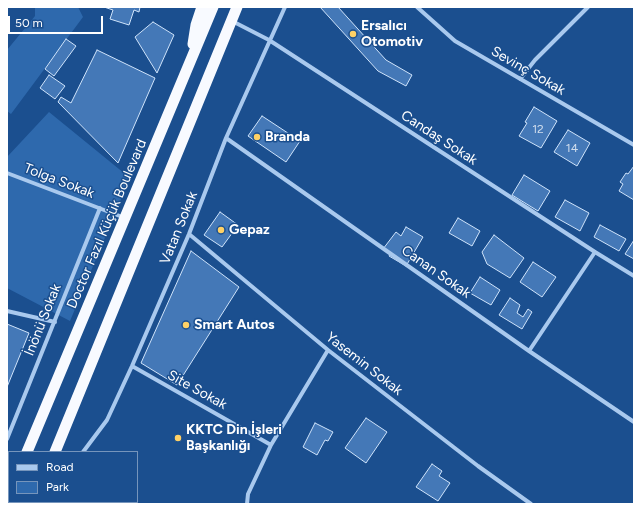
<!DOCTYPE html>
<html>
<head>
<meta charset="utf-8">
<style>
	body { margin:0 }
	#map { position:relative; width:641px; height:511px; overflow:hidden; background:#1b4f8f; font-family:Figtree,sans-serif }
	canvas { display:block }
	.frame { position:absolute; inset:0; border:8px solid #fff; pointer-events:none }
	.legend { position:absolute; left:8px; top:451px; width:130px; height:52px; box-sizing:border-box; background:#1b4f8f; border:1px solid #7695bc; margin:0; padding:5px 7px; list-style:none; font-size:12px; color:#fff }
	.legend li { display:flex; align-items:center; gap:8px; height:20px }
	.legend b { width:20px; border:1px solid #7695bc }
	.scale { position:absolute; left:8px; top:16px; width:95px; height:18px; box-sizing:border-box; border:2px solid #fff; border-top:0; padding-left:5px; font-size:12px; line-height:14px; white-space:nowrap; color:#fff; -webkit-text-stroke:3px #1b4f8f; paint-order:stroke }
</style>
</head>
<body>
<div id="map">
<canvas width="641" height="511"></canvas>
<div class="frame"></div>
<ul class="legend">
<li><b style="height:5px;background:#a9c9ee"></b>Road</li>
<li><b style="height:11px;background:#2e69ad"></b>Park</li>
</ul>
<div class="scale">50 m</div>
</div>
<script>
const ctx = document.querySelector('canvas').getContext('2d');
ctx.lineJoin = 'round';
function fillPath(path, color) {
  ctx.fillStyle = color;
  ctx.fill(path, 'evenodd');
}
function poly(rows) {
  const path = new Path2D();
  for (const r of rows) {
    path.moveTo(r[0], r[1]);
    for (let i = 2; i < r.length; i += 2) path.lineTo(r[i], r[i + 1]);
  }
  return path;
}
function trace(path, color, width, dash) {
  ctx.strokeStyle = color;
  ctx.lineWidth = width;
  ctx.lineCap = dash ? 'butt' : 'round';
  ctx.setLineDash(dash || []);
  ctx.stroke(path);
}
function write(font, color, halo, rows, align = 'center') {
  ctx.font = font + ' Figtree,sans-serif';
  ctx.lineWidth = 3;
  ctx.setLineDash([]);
  ctx.textBaseline = 'middle';
  ctx.strokeStyle = halo;
  ctx.fillStyle = color;
  for (const [text, x, y, turn = 0] of rows) {
    ctx.save();
    ctx.translate(x, y);
    ctx.rotate((+turn || 0) * Math.PI / 180);
    ctx.textAlign = isNaN(turn) ? turn : align;
    if (halo) ctx.strokeText(text, 0, 0);
    ctx.fillText(text, 0, 0);
    ctx.restore();
  }
}
fillPath(poly([
	[35,7,78,7,83,17,11,114,7,111,7,50,35,16],
	[49,112,130,178,70,321,7,288,7,157]
]), '#2e69ad');
const building = poly([
	[104,7,140,7,139,12,134,10,129,25,110,19,113,10,104,7],
	[320,7,338,7,386,60,412,75,406,86,378,71,320,7],
	[153,22,174,35,157,73,135,37,153,22],
	[66,39,76,46,54,76,45,69,66,39],
	[97,50,155,78,118,163,58,102,61,97,71,103,97,50],
	[49,75,65,86,55,99,40,88,49,75],
	[534,107,557,121,541,148,519,136,527,123,525,122,534,107],
	[262,116,300,141,286,162,248,136,262,116],
	[568,130,590,143,577,166,554,152,568,130],
	[634,166,634,200,619,191,623,184,620,182,626,173,628,174,634,166],
	[524,175,550,191,538,211,512,195,524,175],
	[565,200,589,213,580,231,555,217,565,200],
	[220,212,238,225,222,247,204,235,220,212],
	[458,218,480,231,472,246,449,233,458,218],
	[600,225,626,239,619,251,594,237,600,225],
	[406,227,423,237,406,266,389,256,390,254,383,249,396,232,401,236,406,227],
	[494,235,524,258,510,278,487,264,482,252,494,235],
	[634,240,634,259,625,254,634,240],
	[191,251,239,287,177,385,141,363,191,251],
	[533,262,556,277,542,297,520,282,533,262],
	[480,277,500,290,491,305,470,293,480,277],
	[510,298,520,305,517,313,523,317,528,309,532,312,522,329,499,315,510,298],
	[7,324,29,333,7,387,7,324],
	[366,418,387,432,366,463,345,448,366,418],
	[315,423,333,432,328,441,325,440,317,455,303,447,315,423],
	[432,464,442,471,439,476,450,483,438,501,416,487,432,464],
	[76,502,126,502,125,504,78,504,78,503,76,502]
]);
fillPath(building, '#4478b7');
trace(building, '#cfe3fa', 1);
trace(poly([
	[417,7,455,41,634,145],
	[232,21,269,40,595,252,634,276],
	[520,79,535,60,588,7],
	[226,138,529,351,634,422],
	[7,173,125,218],
	[189,234,328,350,478,466,531,504],
	[7,311,55,322],
	[529,351,595,252],
	[132,366,271,445],
	[7,439,100,208],
	[83,452,107,420,132,366,189,234,226,138,285,7],
	[247,504,248,494,271,445,328,350]
]), '#a9c9ee', 4);
trace(poly([
	[193,44,196,25,202,7],
	[27,452,213,7],
	[55,452,237,7],
	[7,501,9,496],
	[34,504,35,502]
]), '#f8faff', 11);
for (const [x, y, r, color] of [
	[353,34,4,"#ffd166"],
	[257,137,4,"#ffd166"],
	[221,230,4,"#ffd166"],
	[186,325,4,"#ffd166"],
	[178,438,4,"#ffd166"]
]) {
  const dot = new Path2D();
  dot.arc(x, y, r, 0, 2 * Math.PI);
  ctx.fillStyle = color;
  ctx.fill(dot);
  trace(dot, '#1b4f8f', 1.5);
}
write('12px', '#d0dded', null, [
	["12",538,129],
	["14",572,148]
]);
write('bold 14px', '#fff', '#1b4f8f', [
	["Ersalıcı",361,26],
	["Otomotiv",361,42],
	["Branda",265,137],
	["Gepaz",229,230],
	["Smart Autos",194,325],
	["KKTC Din İşleri",186,430],
	["Başkanlığı",186,446]
], 'left');
write('14px', '#fff', '#1b4f8f', [
	["Sevinç Sokak",528,71,30],
	["Candaş Sokak",439,138,33],
	["Tolga Sokak",59,181,21],
	["Doctor Fazıl Küçük Boulevard",107,224,-67],
	["Vatan Sokak",179,228,-68],
	["Canan Sokak",436,272,35],
	["İnönü Sokak",43,320,-68],
	["Yasemin Sokak",364,364,38],
	["Site Sokak",197,390,29]
]);
</script>
</body>
</html>
